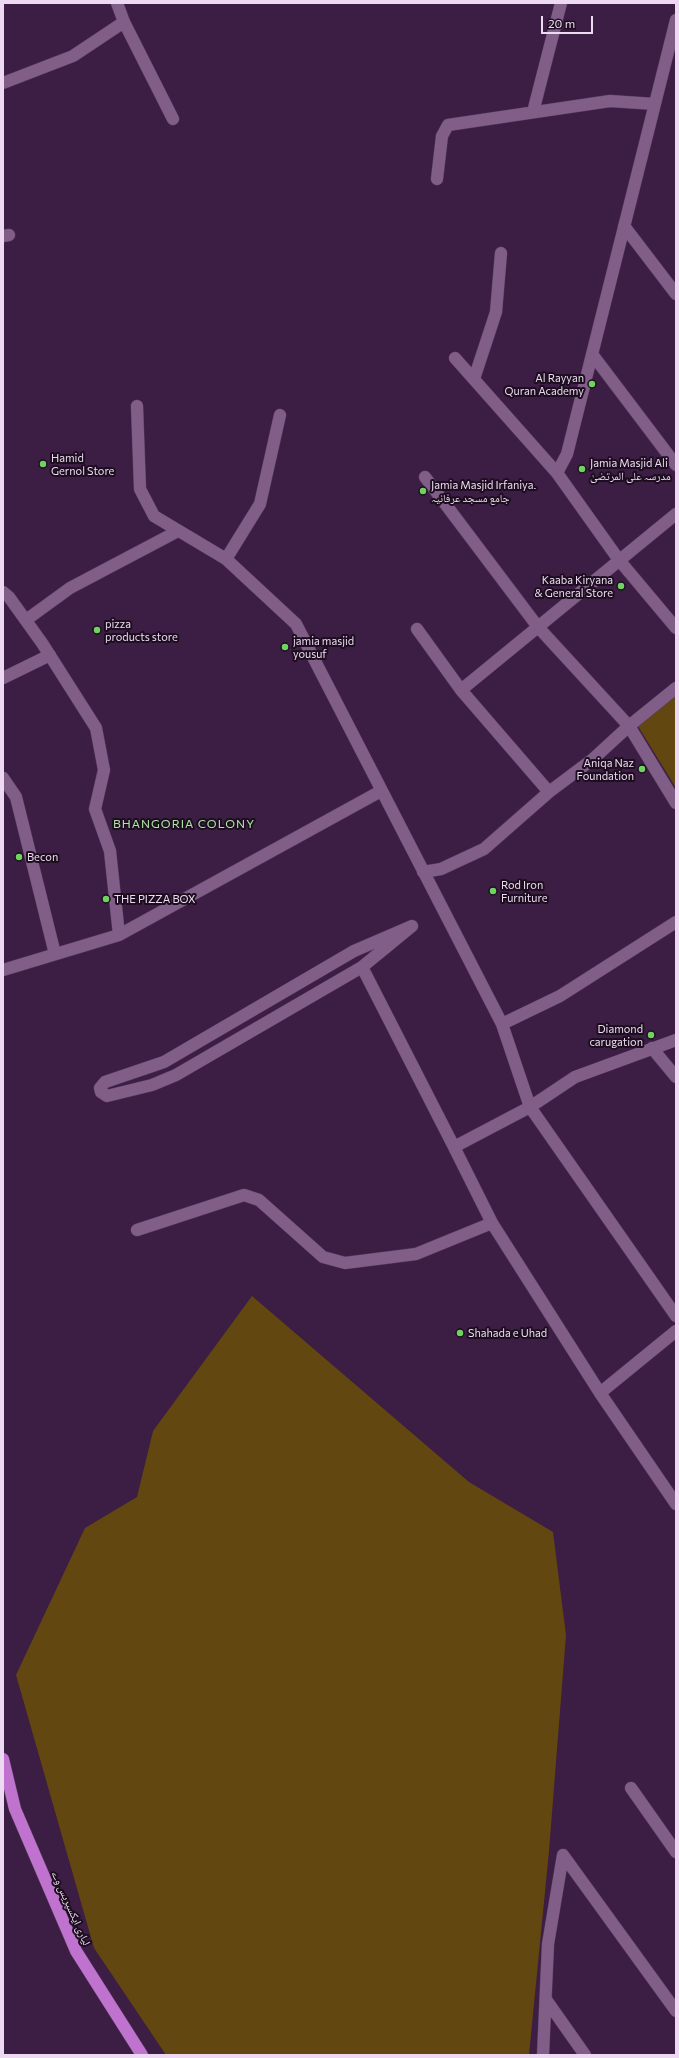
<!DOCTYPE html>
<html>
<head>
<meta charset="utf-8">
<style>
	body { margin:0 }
	#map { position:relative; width:679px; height:2058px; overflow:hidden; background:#3c1d43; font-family:Commissioner,sans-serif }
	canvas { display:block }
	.frame { position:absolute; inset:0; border:4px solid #edd9f1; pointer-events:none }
	.scale { position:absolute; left:541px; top:16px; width:52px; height:18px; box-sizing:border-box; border:2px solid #edd9f1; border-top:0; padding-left:5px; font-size:12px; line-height:14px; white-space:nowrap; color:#edd9f1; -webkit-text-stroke:3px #1c0e1f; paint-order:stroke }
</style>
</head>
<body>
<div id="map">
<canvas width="679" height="2058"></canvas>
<div class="frame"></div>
<div class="scale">20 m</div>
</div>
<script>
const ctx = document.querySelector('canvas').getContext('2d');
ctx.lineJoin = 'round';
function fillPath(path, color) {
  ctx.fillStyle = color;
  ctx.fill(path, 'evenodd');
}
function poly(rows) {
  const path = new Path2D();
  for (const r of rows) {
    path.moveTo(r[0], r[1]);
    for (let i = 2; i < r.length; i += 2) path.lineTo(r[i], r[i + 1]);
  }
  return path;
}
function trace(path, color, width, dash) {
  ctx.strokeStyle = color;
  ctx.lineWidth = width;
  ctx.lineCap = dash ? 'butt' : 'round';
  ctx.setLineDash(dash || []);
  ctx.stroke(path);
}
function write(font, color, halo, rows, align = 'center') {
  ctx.font = font + ' Commissioner,"Noto Naskh Arabic",sans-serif';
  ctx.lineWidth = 4;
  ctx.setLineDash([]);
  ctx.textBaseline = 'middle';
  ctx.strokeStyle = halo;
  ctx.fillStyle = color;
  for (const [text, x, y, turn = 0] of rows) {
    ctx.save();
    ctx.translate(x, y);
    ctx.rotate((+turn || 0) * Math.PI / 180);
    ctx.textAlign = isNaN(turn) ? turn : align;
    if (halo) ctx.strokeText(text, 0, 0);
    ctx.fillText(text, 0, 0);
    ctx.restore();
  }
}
fillPath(poly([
	[676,693,676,788,636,723],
	[252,1296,469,1482,553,1532,566,1635,549,1851,529,2055,166,2055,94,1948,16,1675,85,1528,137,1497,153,1431]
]), '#624710');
const minor = poly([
	[117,3,124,22,173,119],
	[3,83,73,56,124,22],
	[533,112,561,3],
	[437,179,442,136,448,125,610,101,655,104],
	[624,226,676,294],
	[3,236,9,235],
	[592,354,676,465],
	[455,358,557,473,619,560,676,628],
	[474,379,496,312,501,253],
	[137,406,140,489,154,516,226,559,296,624,502,1024,530,1107,676,1316],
	[557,473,567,454,676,20],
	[226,559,260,504,280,415],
	[3,592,9,597,42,643,96,728,104,770,95,809,110,851,119,935],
	[26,620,70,588,178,531],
	[417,629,461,690,549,792],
	[3,678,50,655],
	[676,688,629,726,676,803],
	[461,690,676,514],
	[3,778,16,797,55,954],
	[423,872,441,869,484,849,549,792,593,759,629,726,538,627,425,477],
	[412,926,362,967,176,1075,152,1085,107,1096,101,1092,100,1088,105,1082,164,1062,354,951,412,926],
	[362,967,454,1147],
	[3,970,119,935,381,791],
	[502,1024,560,996,676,922],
	[676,1040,575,1077,530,1107,454,1147,492,1223,600,1393,676,1504],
	[652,1048,676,1077],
	[137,1230,244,1195,259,1200,323,1257,345,1263,416,1254,492,1223],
	[600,1393,676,1331],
	[631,1788,676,1852],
	[563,1855,676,2011],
	[547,2001,585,2055],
	[543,2055,548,1944,563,1855]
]);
const highway = poly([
	[3,1759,15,1809,76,1951,142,2055]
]);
trace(minor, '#573b5c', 13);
trace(highway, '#573b5c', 13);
trace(minor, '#815e88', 12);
trace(highway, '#bf72ce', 12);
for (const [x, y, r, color] of [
	[592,384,4,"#70d35f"],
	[43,464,4,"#70d35f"],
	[582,469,4,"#70d35f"],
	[423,491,4,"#70d35f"],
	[621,586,4,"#70d35f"],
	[97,630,4,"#70d35f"],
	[285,647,4,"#70d35f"],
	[642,769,4,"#70d35f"],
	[19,857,4,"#70d35f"],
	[493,891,4,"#70d35f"],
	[106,899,4,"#70d35f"],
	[651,1035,4,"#70d35f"],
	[460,1333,4,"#70d35f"]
]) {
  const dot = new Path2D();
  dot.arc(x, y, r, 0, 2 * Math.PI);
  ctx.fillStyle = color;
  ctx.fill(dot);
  trace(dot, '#1c0e1f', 1.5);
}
write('11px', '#edd9f1', '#1c0e1f', [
	["Al Rayyan",584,378,"right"],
	["Quran Academy",584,391,"right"],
	["Hamid",51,458],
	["Gernol Store",51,471],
	["Jamia Masjid Ali",590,463],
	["مدرسہ علی المرتضیٰ",590,476],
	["Jamia Masjid Irfaniya۔",431,485],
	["جامع مسجد عرفانیہ",431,498],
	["Kaaba Kiryana",613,580,"right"],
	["& General Store",613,593,"right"],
	["pizza",105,624],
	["products store",105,637],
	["jamia masjid",293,641],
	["yousuf",293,654],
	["Aniqa Naz",634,763,"right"],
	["Foundation",634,776,"right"],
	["Becon",27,857],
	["Rod Iron",501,885],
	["Furniture",501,898],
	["THE PIZZA BOX",114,899],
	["Diamond",643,1029,"right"],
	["carugation",643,1042,"right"],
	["Shahada e Uhad",468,1333]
], 'left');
write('11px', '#edd9f1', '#1c0e1f', [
	["لیاری ایکسپریس وے",71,1908,66]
]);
ctx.letterSpacing = '1px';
write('12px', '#aee3a5', '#1c0e1f', [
	["BHANGORIA COLONY",184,824]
]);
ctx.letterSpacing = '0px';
</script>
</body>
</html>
